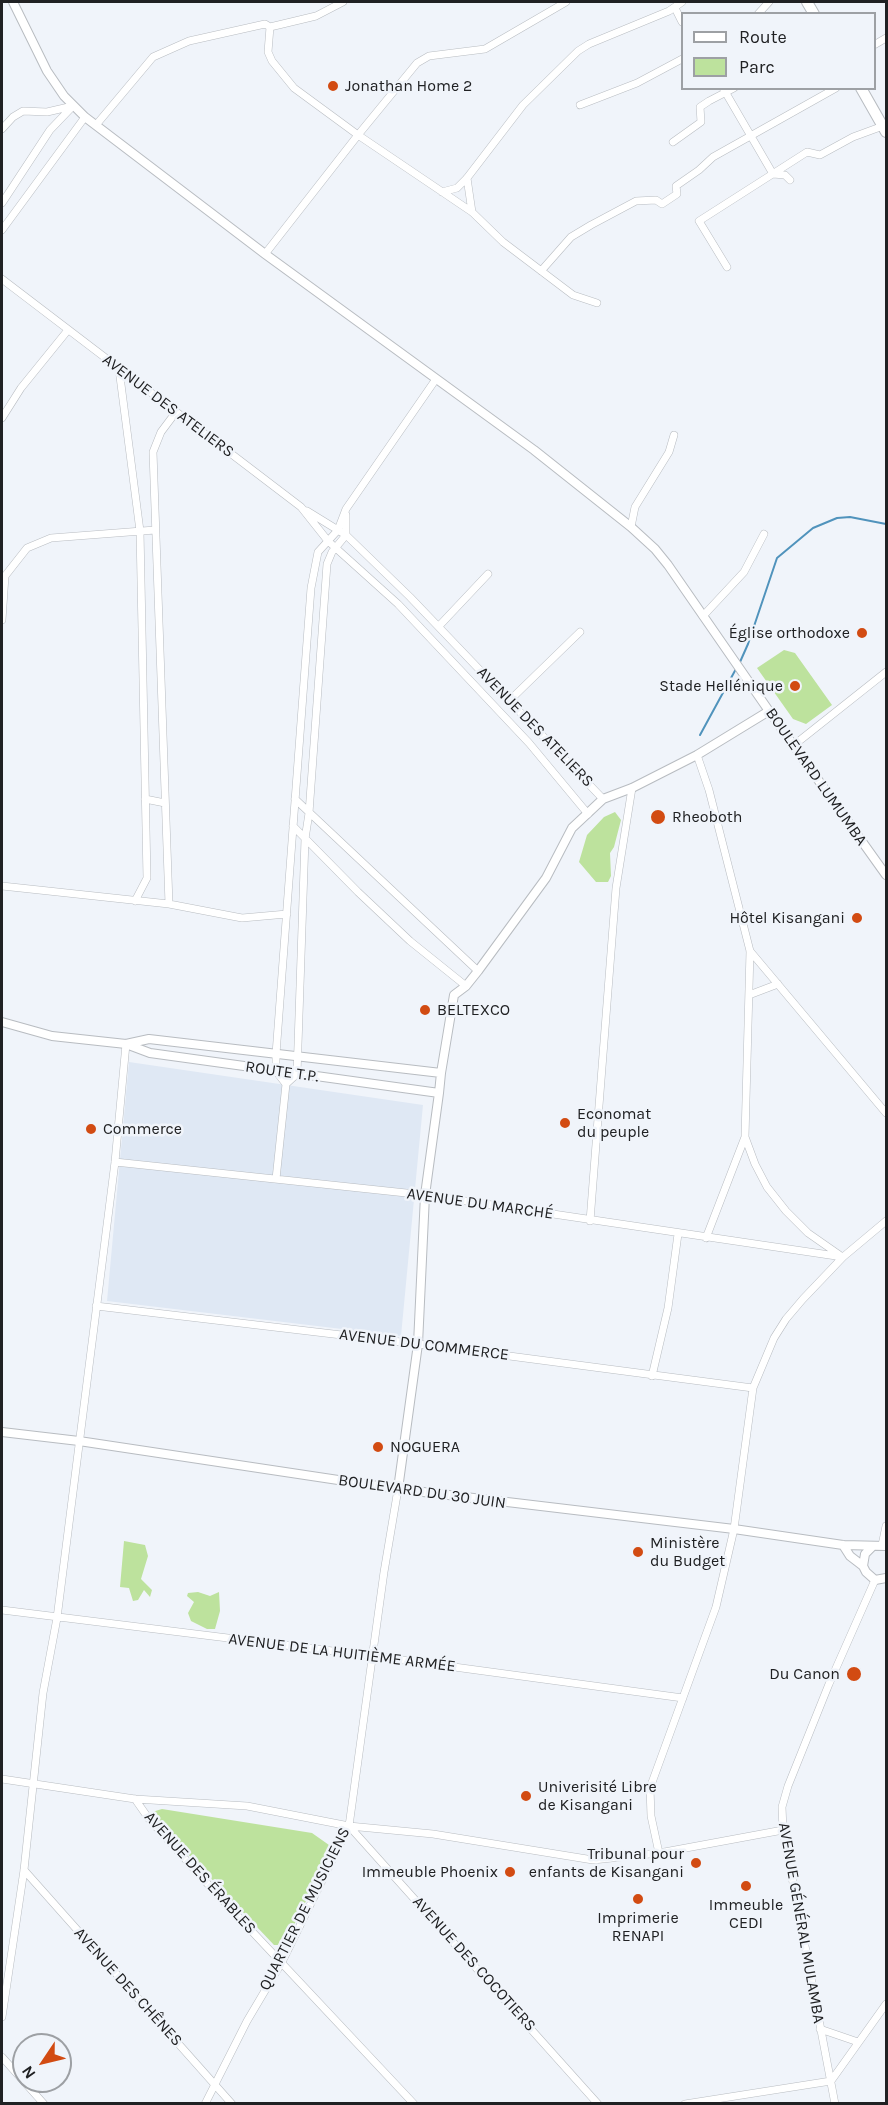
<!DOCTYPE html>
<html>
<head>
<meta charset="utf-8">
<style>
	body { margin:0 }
	#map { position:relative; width:888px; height:2105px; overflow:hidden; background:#f0f4fa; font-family:Karla,sans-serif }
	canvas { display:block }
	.frame { position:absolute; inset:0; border:3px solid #202123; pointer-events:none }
	.legend { position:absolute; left:681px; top:12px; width:195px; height:78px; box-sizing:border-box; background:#f0f4fa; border:2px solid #9da0a4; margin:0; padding:8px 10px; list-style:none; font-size:18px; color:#202123 }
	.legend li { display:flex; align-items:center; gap:12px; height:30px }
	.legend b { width:30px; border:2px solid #9da0a4 }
	.north { position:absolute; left:12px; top:2033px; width:60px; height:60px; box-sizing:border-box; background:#f0f4fa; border:2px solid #9da0a4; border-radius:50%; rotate:235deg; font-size:16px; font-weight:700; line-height:24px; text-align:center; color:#202123 }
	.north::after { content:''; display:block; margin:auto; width:21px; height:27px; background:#d24b12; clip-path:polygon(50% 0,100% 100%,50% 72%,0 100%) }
</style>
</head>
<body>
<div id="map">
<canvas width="888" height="2105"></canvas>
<div class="frame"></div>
<ul class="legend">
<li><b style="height:8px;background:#fff"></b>Route</li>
<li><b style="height:16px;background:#bde29d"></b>Parc</li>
</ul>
<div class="north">N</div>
</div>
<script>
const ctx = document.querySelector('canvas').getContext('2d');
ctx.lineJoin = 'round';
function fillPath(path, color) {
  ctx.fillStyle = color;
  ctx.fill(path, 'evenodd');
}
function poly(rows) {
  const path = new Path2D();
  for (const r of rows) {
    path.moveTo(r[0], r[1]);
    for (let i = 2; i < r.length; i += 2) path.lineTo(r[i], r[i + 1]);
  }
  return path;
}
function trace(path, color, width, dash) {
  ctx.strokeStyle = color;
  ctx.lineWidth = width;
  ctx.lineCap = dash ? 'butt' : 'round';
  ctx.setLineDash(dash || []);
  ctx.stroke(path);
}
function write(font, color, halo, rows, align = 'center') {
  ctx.font = font + ' Karla,sans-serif';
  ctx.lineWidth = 5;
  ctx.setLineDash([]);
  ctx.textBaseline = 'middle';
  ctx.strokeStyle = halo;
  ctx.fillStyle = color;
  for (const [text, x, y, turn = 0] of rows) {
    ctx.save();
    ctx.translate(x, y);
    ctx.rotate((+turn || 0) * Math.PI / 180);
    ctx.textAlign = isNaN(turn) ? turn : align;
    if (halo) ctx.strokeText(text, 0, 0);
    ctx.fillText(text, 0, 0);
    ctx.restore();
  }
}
fillPath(poly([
	[129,1062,423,1105,401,1336,107,1301]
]), '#dfe8f4');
fillPath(poly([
	[784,650,795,653,832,705,806,724,793,719,757,668],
	[615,812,621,820,614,847,610,853,611,876,608,882,596,882,579,862,587,835,604,817],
	[124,1541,145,1545,148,1556,141,1579,152,1590,150,1597,144,1590,138,1600,133,1601,129,1588,120,1587],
	[198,1592,210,1596,219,1592,220,1611,215,1629,207,1629,191,1621,188,1613,194,1602,187,1596,188,1593],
	[162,1809,312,1833,329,1845,329,1853,306,1901,287,1939,281,1945,274,1945,152,1816,152,1812]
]), '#bde29d');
trace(poly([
	[740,662,748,644,777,558,813,528,837,518,850,517,886,524],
	[700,735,737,667]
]), '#5093bc', 2);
const minor = poly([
	[675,8,682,22],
	[758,14,769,2],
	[270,27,268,52,272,61,294,88,358,135,472,212,503,242,573,295,597,303],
	[874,45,886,38],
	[723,88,773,174,785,175,790,180],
	[580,105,637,83,682,59],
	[96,125,153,57,189,41,265,24,270,27,316,16,343,2],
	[2,129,13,117,23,111,47,112,73,106],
	[673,142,701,122,700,107,709,101,734,88],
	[467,178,472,212],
	[442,192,457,188,467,178,523,105,578,51,589,44,669,11,682,2],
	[2,203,50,130,73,106],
	[2,230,85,117],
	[265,254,358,135,417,63,429,56,485,49,566,2],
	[727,267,699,221,807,152,820,155,853,137,883,126],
	[541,271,571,237,591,225,636,201,656,200,662,204,677,194,676,186,699,170,713,157,836,88],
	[2,279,301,507,328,541,398,604,529,743,588,814],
	[119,369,140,531,147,878,135,901],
	[2,418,21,388,68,330],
	[307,511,346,535,410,597,603,799],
	[631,527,635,507,669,452,674,435],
	[703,616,744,572,764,534],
	[2,620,5,576,27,548,51,538,155,530],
	[439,626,488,574],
	[510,700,580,632],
	[794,745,886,672],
	[697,755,709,790,750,951,745,1137,755,1164,767,1187,786,1211,808,1233,841,1256],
	[145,799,165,803],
	[295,799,478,971],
	[293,826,358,892,410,941,466,986],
	[2,886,169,904,242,918,287,914],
	[169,904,153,452,161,432,176,412],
	[750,951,886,1113],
	[749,995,778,984],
	[286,1084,276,1071,276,1054,311,588,318,552,338,530,346,509,436,379],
	[115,1162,425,1195,843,1257],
	[276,1179,286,1084,297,1074,305,839,309,813,327,564,332,552,346,535,346,515],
	[590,1221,616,888,632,788],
	[706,1238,745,1137],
	[96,1306,418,1344,753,1388],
	[652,1376,668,1308,678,1234],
	[882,1545,886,1526],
	[2,1610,373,1656,683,1698],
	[2,1779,135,1799,247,1806,349,1826,433,1834,593,1860,659,1853,783,1830],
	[135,1799,149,1819,215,1892,414,2104],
	[349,1826,598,2104],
	[659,1853,651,1816,650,1788,716,1607,734,1529,753,1388,774,1338,786,1319,803,1299,843,1257,886,1221],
	[24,1870,232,2104],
	[2,2017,24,1870,43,1693,57,1618,115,1162,126,1044],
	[820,2029,858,2042],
	[2,2057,44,2104],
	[205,2104,247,2021,282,1962,349,1826,384,1572,398,1489],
	[685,2104,831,2081,886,2004],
	[835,2104,783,1830,782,1807,788,1786,829,1684,875,1580]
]);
const tertiary = poly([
	[13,2,47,71,64,96,85,117,265,254,534,450,631,527,655,549,668,565,769,711,886,875],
	[2,1022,52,1036,126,1044,150,1053,439,1093],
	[126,1044,149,1039,441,1073],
	[2,1432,79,1441,398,1489,734,1529,843,1545,886,1546],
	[398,1489,418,1344,425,1195,439,1093,441,1073,454,995,466,986,478,971,546,878,572,828,603,799,632,788,697,755,769,711],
	[843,1545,850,1556,863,1566],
	[873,1546,865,1554,863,1566,866,1572,875,1580,886,1578]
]);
const trunk = poly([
	[807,2,814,14],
	[861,88,886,132]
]);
trace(minor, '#b8bcc1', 8);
trace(tertiary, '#b8bcc1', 10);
trace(trunk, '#b8bcc1', 12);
trace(minor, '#fff', 7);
trace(tertiary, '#fff', 8);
trace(trunk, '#fff', 10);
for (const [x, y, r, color] of [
	[333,86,6,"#d24b12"],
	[862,633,6,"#d24b12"],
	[795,686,6,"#d24b12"],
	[658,817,8,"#d24b12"],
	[857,918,6,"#d24b12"],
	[425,1010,6,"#d24b12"],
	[565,1123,6,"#d24b12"],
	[91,1129,6,"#d24b12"],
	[378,1447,6,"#d24b12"],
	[638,1552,6,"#d24b12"],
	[854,1674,8,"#d24b12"],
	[526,1796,6,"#d24b12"],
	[696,1863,6,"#d24b12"],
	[510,1872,6,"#d24b12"],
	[746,1886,6,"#d24b12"],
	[638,1899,6,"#d24b12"]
]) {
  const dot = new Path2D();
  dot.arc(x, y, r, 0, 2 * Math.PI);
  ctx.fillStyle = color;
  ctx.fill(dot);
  trace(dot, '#f0f4fa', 2);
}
write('16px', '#202123', '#f0f4fa', [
	["Jonathan Home 2",345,86],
	["Église orthodoxe",850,633,"right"],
	["Stade Hellénique",783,686,"right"],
	["Rheoboth",672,817],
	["Hôtel Kisangani",845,918,"right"],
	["BELTEXCO",437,1010],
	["Economat",577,1114],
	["du peuple",577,1132],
	["Commerce",103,1129],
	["NOGUERA",390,1447],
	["Ministère",650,1543],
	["du Budget",650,1561],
	["Du Canon",840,1674,"right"],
	["Univerisité Libre",538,1787],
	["de Kisangani",538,1805],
	["Tribunal pour",684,1854,"right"],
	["enfants de Kisangani",684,1872,"right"],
	["Immeuble Phoenix",498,1872,"right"],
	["Immeuble",746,1905,"center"],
	["CEDI",746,1923,"center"],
	["Imprimerie",638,1918,"center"],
	["RENAPI",638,1936,"center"]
], 'left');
write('16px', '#202123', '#f0f4fa', [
	["AVENUE DES ATELIERS",168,406,37],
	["AVENUE DES ATELIERS",535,727,46],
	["BOULEVARD LUMUMBA",816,777,55],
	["ROUTE T.P.",282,1072,8],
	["AVENUE DU MARCHÉ",480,1204,8],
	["AVENUE DU COMMERCE",424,1345,7],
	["BOULEVARD DU 30 JUIN",422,1492,8],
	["AVENUE DE LA HUITIÈME ARMÉE",342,1653,7],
	["AVENUE DES ÉRABLES",200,1873,48],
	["QUARTIER DE MUSICIENS",305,1909,-63],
	["AVENUE GÉNÉRAL MULAMBA",801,1923,80],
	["AVENUE DES COCOTIERS",474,1964,48],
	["AVENUE DES CHÊNES",128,1987,48]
]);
</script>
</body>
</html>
